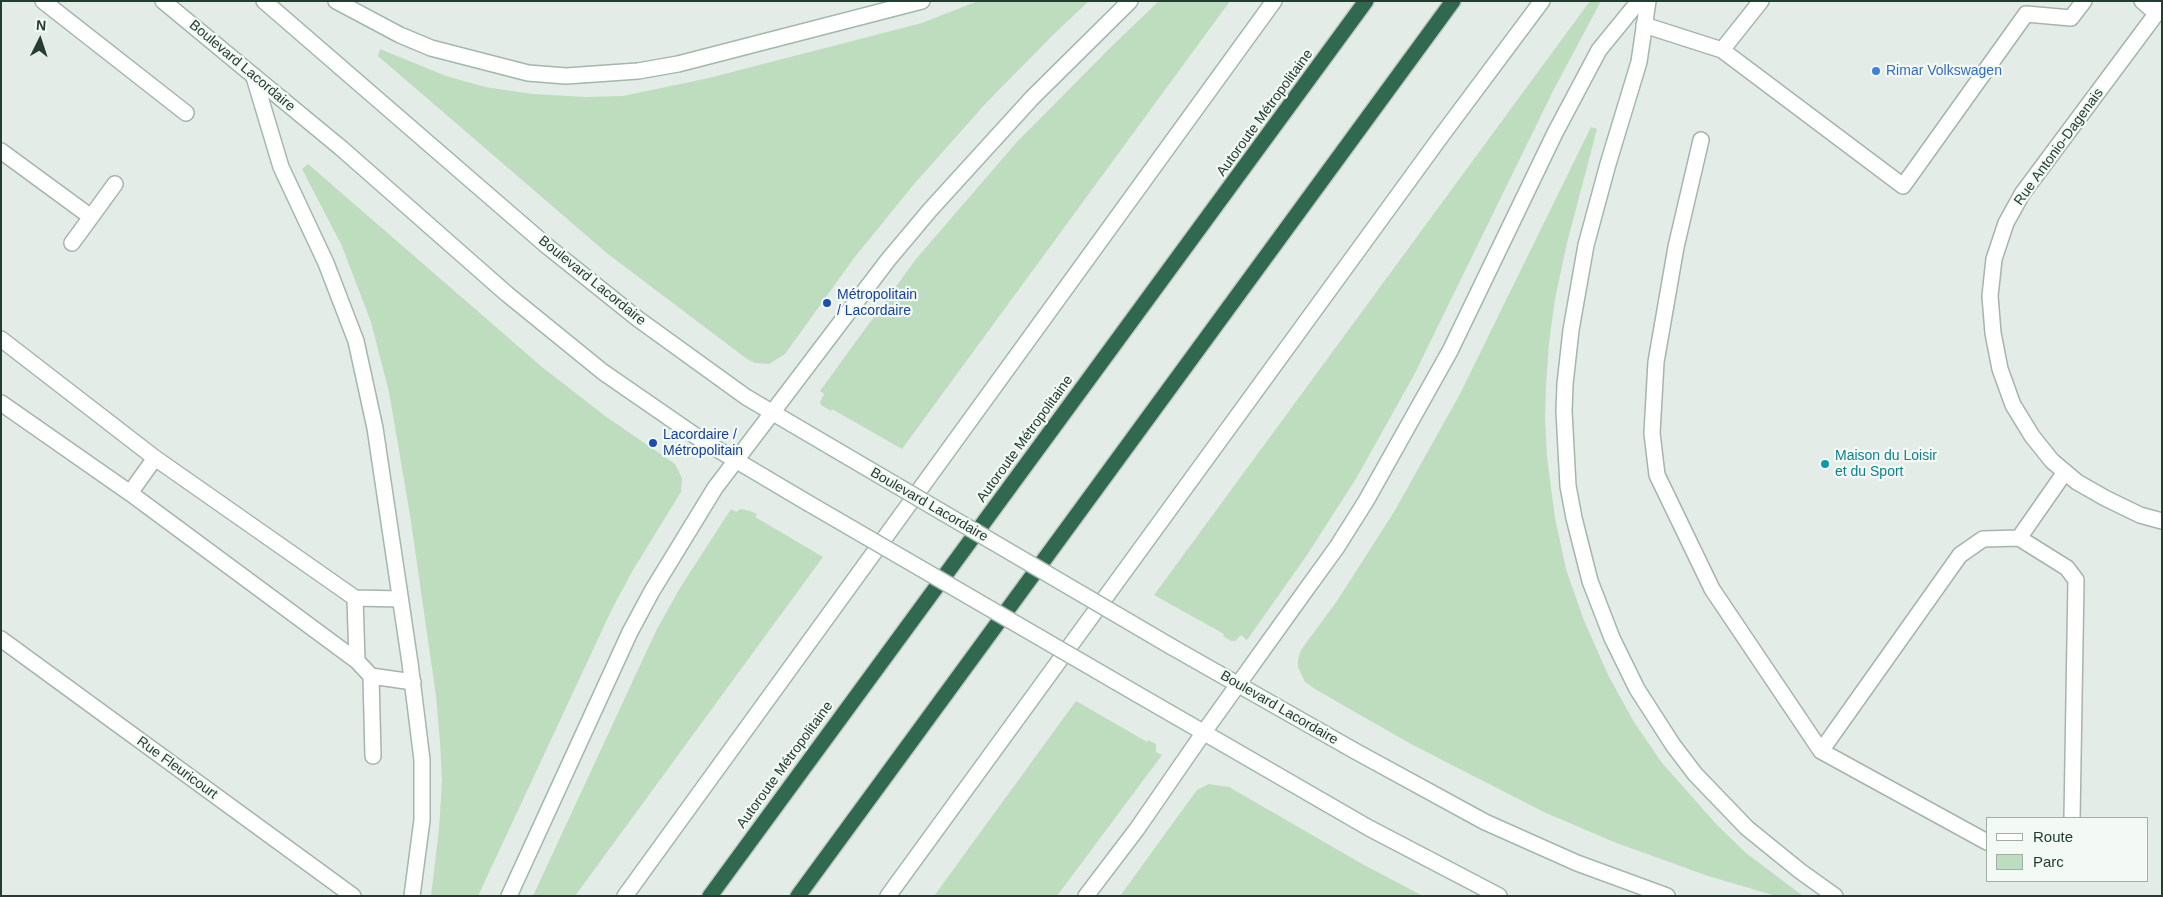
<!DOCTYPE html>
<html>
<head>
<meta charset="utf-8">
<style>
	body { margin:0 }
	#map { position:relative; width:2163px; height:897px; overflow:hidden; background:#e3ece6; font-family:Arial,sans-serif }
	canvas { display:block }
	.frame { position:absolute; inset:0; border:2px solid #233d30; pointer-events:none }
	.legend { position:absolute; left:1986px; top:817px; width:162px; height:65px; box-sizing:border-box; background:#f3f9f5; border:1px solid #a0aea6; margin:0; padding:6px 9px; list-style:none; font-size:15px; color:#233d30 }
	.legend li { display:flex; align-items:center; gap:10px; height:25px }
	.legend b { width:25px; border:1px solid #a0aea6 }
	.north { position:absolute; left:15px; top:15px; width:50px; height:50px; -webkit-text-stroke:4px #f3f9f5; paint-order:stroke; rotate:4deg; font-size:14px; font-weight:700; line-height:20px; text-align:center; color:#233d30 }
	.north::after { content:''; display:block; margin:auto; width:18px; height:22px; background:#233d30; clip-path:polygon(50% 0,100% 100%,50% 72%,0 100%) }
</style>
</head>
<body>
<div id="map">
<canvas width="2163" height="897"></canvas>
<div class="frame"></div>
<ul class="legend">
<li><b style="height:6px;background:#fff"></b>Route</li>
<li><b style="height:14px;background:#bdddbe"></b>Parc</li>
</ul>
<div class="north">N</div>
</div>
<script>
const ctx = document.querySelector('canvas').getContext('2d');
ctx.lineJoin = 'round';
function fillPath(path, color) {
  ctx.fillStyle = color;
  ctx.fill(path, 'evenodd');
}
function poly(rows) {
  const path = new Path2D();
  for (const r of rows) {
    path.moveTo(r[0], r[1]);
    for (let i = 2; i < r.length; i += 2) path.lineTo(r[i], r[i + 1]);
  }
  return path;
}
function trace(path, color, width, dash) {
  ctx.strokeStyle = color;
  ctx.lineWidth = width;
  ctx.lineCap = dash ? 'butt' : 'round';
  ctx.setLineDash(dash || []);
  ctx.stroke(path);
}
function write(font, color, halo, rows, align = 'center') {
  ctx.font = font + ' Arial,sans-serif';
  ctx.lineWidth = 4.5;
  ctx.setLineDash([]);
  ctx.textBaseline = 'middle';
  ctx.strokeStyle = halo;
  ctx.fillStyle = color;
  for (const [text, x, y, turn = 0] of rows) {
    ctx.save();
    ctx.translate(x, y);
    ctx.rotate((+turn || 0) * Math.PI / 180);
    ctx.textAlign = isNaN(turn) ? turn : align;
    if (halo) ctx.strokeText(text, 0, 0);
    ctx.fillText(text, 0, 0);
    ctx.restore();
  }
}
fillPath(poly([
	[978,1,1089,1,1053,35,986,103,915,183,854,258,785,354,769,364,755,363,747,359,608,254,378,56,380,49,446,76,485,87,532,94,586,97,623,96,709,78,922,23],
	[1159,1,1230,1,902,449,832,409,831,411,821,405,820,402,824,394,820,391,916,259,1016,143,1114,44],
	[1590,1,1601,1,1553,91,1414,375,1357,477,1307,555,1247,640,1241,635,1235,641,1231,641,1223,636,1224,634,1154,595],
	[1591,127,1597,129,1567,243,1555,299,1549,343,1546,385,1545,419,1547,457,1555,518,1566,569,1583,618,1608,675,1634,722,1662,763,1717,825,1746,853,1803,896,1776,896,1708,876,1614,842,1544,812,1411,744,1315,689,1305,682,1298,667,1298,659,1301,650,1337,601,1394,512,1460,394],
	[308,164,542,367,605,416,675,464,682,478,681,492,633,570,612,609,478,896,431,896,439,829,442,781,440,741,436,696,410,515,389,392,371,322,342,246,302,169],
	[731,509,737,512,740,509,750,511,757,514,755,517,823,557,575,896,533,896,656,631,680,588],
	[1076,701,1147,742,1148,740,1156,744,1156,752,1162,755,1057,896,934,896],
	[1209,784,1229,787,1364,865,1423,896,1120,896,1197,790]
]), '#bdddbe');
const service = poly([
	[43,1,186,113],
	[2142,1,2156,13],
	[1644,25,1722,50,1761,1],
	[1722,50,1903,186,2026,14,2071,18,2084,1],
	[1701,140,1676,247,1656,362,1652,433,1657,475,1712,589,1821,751,1987,842],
	[1,151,91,217,72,243],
	[91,217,115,184],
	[1,339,155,458,355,598,357,661],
	[1,403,130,493,357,661,371,676,373,756],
	[130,493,155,458],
	[2019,538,2065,472],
	[355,598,400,599],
	[371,676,413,682],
	[1821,751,1960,555,1983,539,2019,538,2067,568,2076,580,2072,818]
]);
const minor = poly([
	[2162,6,2022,194,2006,223,1994,259,1990,296,1993,333,2000,369,2013,405,2032,436,2052,461,2077,482,2105,498,2140,515,2162,521],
	[1,639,353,896]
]);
const secondary = poly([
	[163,1,341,148,507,294,603,372,700,439,808,503],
	[264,1,547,246,638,319,746,397,843,454],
	[336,1,400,35,431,48,528,73,566,76,638,71,678,64,922,1],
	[1648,1,1639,62,1608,164,1586,245,1571,330,1565,384,1564,411,1568,486,1574,518,1590,581,1612,638,1637,689,1673,745,1695,774,1747,828,1800,871,1835,896],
	[254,77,281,167,326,263,356,341,375,428,410,663,422,760,422,820,412,896],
	[1172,647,1355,751,1485,822,1577,863,1667,896],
	[1137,694,1369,828,1499,896],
	[509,896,630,632,652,591,715,488,888,260,930,210,1032,98,1130,1],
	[625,896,1274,1],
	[888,896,1442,135,1542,1],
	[1086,896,1137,829,1204,732,1303,594,1337,547,1366,501,1450,351,1555,133,1599,50,1639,1]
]);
const motorway = poly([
	[710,896,1366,1],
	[798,896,1453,1]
]);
trace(service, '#a6b4ac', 18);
trace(minor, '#a6b4ac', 18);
trace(secondary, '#a2b8ab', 18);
trace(motorway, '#c1c9c5', 18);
trace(service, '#fff', 15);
trace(minor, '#fff', 15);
trace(secondary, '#fff', 15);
trace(motorway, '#30694f', 15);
const secondaryBridge = poly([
	[843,454,1172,647],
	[808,503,1137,694]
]);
trace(secondaryBridge, '#a2b8ab', 18, []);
trace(secondaryBridge, '#fff', 15);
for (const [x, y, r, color] of [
	[1876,71,5,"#3f7fe0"],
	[827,303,5,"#1a4fb4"],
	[653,443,5,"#1a4fb4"],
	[1825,464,5,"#0f9aa8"]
]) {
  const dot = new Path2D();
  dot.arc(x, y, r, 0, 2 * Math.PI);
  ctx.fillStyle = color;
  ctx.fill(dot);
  trace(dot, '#f3f9f5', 2);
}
write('14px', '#233d30', '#f3f9f5', [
	["Boulevard Lacordaire",242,66,40],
	["Autoroute Métropolitaine",1265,113,-54],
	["Rue Antonio-Dagenais",2059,147,-54],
	["Boulevard Lacordaire",592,281,39],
	["Autoroute Métropolitaine",1025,439,-54],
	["Boulevard Lacordaire",929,505,30],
	["Boulevard Lacordaire",1279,708,30],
	["Autoroute Métropolitaine",785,765,-54],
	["Rue Fleuricourt",177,768,36]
]);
write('14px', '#366cbe', '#f3f9f5', [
	["Rimar Volkswagen",1886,71]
], 'left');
write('14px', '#164399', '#f3f9f5', [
	["Métropolitain",837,295],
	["/ Lacordaire",837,311],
	["Lacordaire /",663,435],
	["Métropolitain",663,451]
], 'left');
write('14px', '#0d838f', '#f3f9f5', [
	["Maison du Loisir",1835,456],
	["et du Sport",1835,472]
], 'left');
</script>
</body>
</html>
